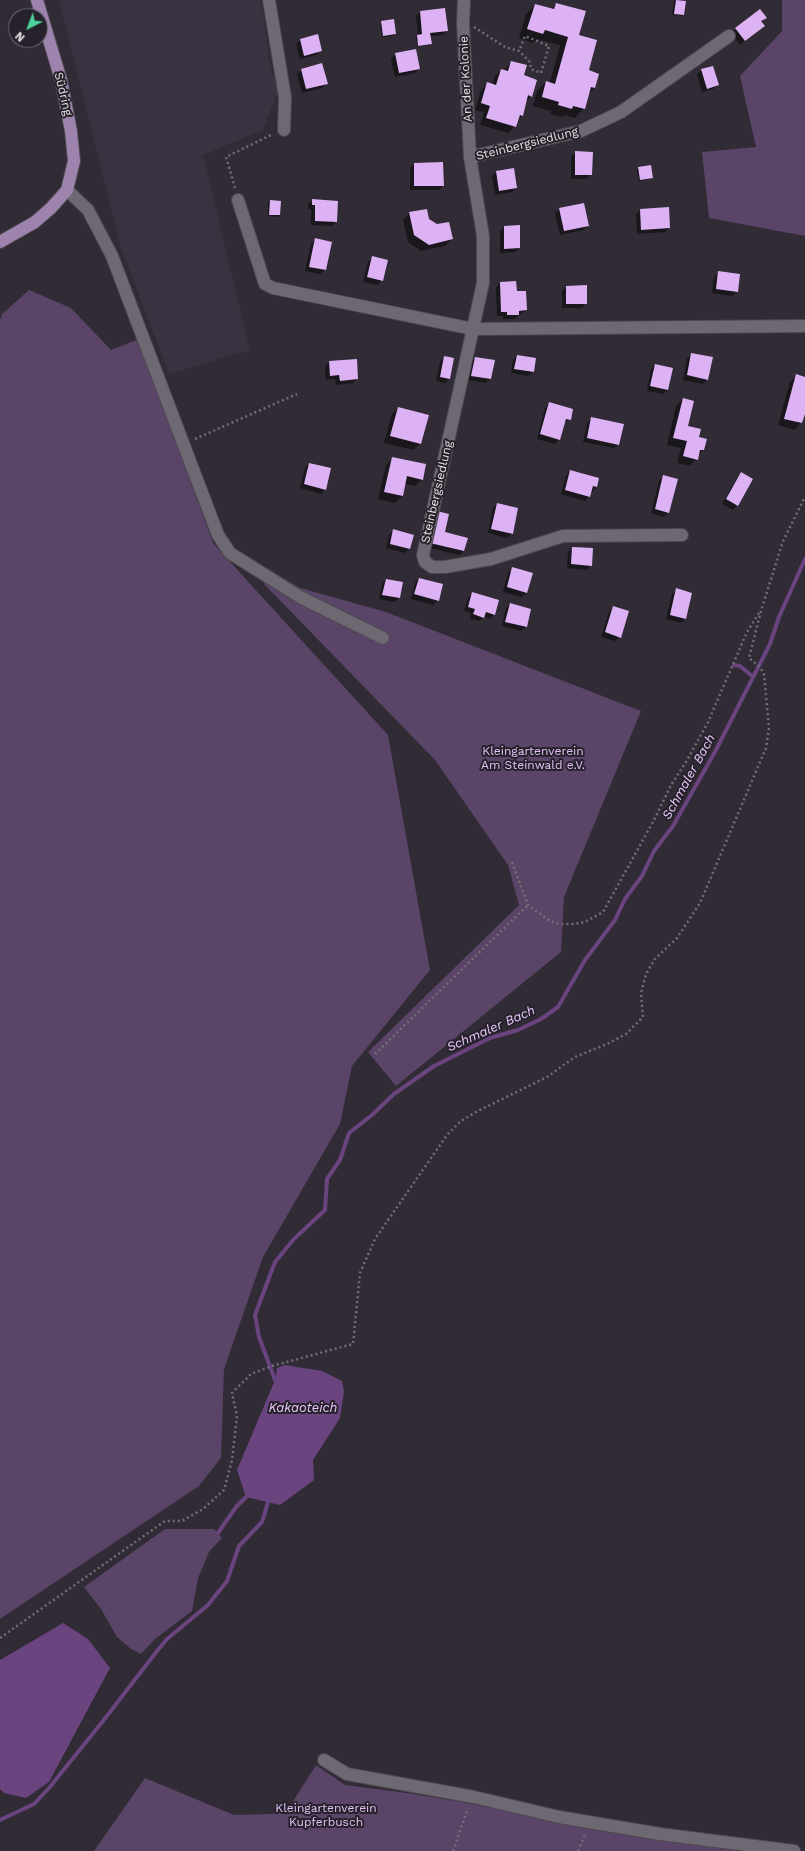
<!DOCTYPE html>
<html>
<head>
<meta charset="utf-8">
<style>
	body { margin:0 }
	#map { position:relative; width:805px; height:1851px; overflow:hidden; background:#302b34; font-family:"Work Sans",sans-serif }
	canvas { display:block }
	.north { position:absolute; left:8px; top:8px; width:40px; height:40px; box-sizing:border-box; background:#26212a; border:1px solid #726e76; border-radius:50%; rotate:222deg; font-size:11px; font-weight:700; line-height:16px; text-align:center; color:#e4e1e7 }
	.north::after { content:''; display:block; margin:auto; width:14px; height:18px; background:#4ad49c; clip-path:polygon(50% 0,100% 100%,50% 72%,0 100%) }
</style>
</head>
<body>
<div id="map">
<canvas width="805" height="1851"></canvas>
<div class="north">N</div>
</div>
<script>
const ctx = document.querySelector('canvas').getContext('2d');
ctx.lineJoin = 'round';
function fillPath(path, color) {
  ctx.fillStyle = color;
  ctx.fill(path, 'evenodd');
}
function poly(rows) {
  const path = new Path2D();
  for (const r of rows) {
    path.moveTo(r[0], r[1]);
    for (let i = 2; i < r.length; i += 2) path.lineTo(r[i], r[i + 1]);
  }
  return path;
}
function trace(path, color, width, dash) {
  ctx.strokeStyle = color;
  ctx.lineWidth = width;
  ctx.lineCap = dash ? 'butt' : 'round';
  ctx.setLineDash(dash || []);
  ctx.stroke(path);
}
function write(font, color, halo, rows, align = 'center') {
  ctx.font = font + ' "Work Sans",sans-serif';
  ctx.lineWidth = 4;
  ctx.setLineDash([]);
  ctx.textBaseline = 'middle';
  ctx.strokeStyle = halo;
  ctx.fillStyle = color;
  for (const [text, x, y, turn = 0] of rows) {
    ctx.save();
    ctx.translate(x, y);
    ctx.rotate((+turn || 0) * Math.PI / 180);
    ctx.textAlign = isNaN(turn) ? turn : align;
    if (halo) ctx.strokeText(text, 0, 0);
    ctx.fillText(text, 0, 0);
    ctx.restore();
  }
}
fillPath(poly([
	[59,0,261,0,270,64,278,92,263,130,203,155,250,350,169,374,121,248]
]), '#3a3240');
fillPath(poly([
	[782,0,805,0,805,236,709,218,702,152,756,147,740,76,782,31],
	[29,290,71,308,111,350,139,339,213,543,388,735,430,970,352,1066,340,1124,263,1257,224,1369,221,1458,199,1486,0,1619,0,320,2,314],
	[271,571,300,588,386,612,641,711,564,897,561,952,396,1086,368,1052,519,905,508,865,435,760,264,584],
	[165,1529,214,1529,222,1538,209,1552,198,1578,192,1611,155,1639,141,1654,131,1649,117,1637,101,1609,84,1587],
	[316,1765,345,1785,407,1793,468,1803,586,1828,750,1851,94,1851,145,1778,234,1815,271,1814,287,1811]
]), '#5a4467');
fillPath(poly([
	[285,1365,322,1371,342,1381,344,1392,340,1418,313,1460,314,1480,280,1505,246,1497,237,1470,275,1380,277,1368],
	[63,1623,88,1639,110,1668,49,1782,26,1798,4,1793,0,1789,0,1660]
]), '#6a447f');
fillPath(poly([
	[676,0,683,15,682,16,672,15,674,2],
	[556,4,578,35,588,71,594,88,588,94,584,108,575,118,565,115,562,117,550,114,551,111,533,106,537,91,546,82,550,83,560,45,537,39,533,43,519,38,526,14,535,5,551,9],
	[444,9,447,31,443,35,430,36,431,44,429,45,417,47,416,38,418,35,416,16,420,12],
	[760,11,765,18,761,22,764,26,740,45,731,33],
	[382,22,395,34,393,36,382,37,380,24],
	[301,40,321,51,316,55,300,59,296,44],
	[396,54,419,68,415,73,395,77,391,59],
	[511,62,522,76,531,96,526,102,522,115,509,133,480,125,484,112,475,110,481,90,488,83,492,85,495,76,501,70,504,71],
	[322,65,327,83,322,88,302,93,297,74,301,70],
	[702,70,717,85,713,89,702,92,697,74],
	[576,152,591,174,587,179,571,179,571,157],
	[414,164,443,185,439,190,410,190,410,168],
	[639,168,652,178,639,181,637,170],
	[497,172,516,188,512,192,495,195,492,176],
	[313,200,336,222,332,226,311,225,311,209,308,209,308,204],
	[270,201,279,215,278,217,268,216,268,203],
	[560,209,588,226,583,230,560,235,555,213],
	[641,210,669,228,665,232,637,234,636,214],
	[410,213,428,220,452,239,445,246,421,251,408,242,403,220],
	[504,227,519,248,515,252,500,253,500,231],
	[316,239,325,270,320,274,305,271,311,244],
	[372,257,382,280,378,285,363,282,368,262],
	[719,272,737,291,733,296,712,293,714,277],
	[500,283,516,292,526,310,514,319,503,319,503,316,497,316,496,288],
	[586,286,586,303,582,308,562,308,562,291,566,287],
	[692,354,712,358,707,380,703,384,683,380,687,358],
	[517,356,535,359,533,372,528,376,511,373,513,360],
	[444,357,449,379,445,383,436,381,440,362],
	[475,358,490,379,486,383,468,380,471,362],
	[329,362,357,379,353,383,336,385,335,379,326,380,325,367],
	[656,365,668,390,663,394,647,391,651,369],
	[797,375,805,378,805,410,801,423,795,430,778,425,790,382],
	[683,399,687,427,698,438,703,450,690,466,677,463,681,448,667,445,676,406],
	[549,403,570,419,564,423,559,439,555,444,537,439,545,408],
	[399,408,420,444,413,450,384,443,392,414],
	[591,419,619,444,614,448,583,442,587,423],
	[393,458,422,479,415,486,405,484,402,496,395,503,378,499,386,465],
	[309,464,325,489,321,494,300,488,305,468],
	[570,471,598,479,596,487,585,501,561,494,566,476],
	[741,473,737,505,733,510,722,504,737,478],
	[664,476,668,512,664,517,651,513,659,481],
	[498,504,512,534,507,538,488,533,493,508],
	[394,530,412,535,409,549,405,553,386,548,389,535],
	[443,533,464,551,459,555,426,547],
	[572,548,591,565,587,570,567,568,568,552],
	[513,568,532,574,526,593,522,597,503,592,508,573],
	[419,579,438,600,433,605,411,599,415,583],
	[386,580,402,583,399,598,394,602,379,599,382,584],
	[677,590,685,619,681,623,666,619,672,594],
	[472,593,494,614,490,619,484,617,479,621,470,619,471,613,464,611,468,598],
	[510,604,530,609,526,627,521,631,502,626,506,608],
	[613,607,620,637,615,641,601,637,609,612]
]), '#0007');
trace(poly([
	[734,665,740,666,752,676],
	[275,1380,259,1337,255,1315,275,1262,294,1239,325,1210,327,1179,340,1160,349,1133,372,1115,394,1094,434,1066,490,1038,518,1030,541,1019,558,1007,585,960,615,920,625,899,642,876,654,851,673,826,716,750,770,644,779,617,805,559],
	[218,1533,236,1507,246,1497],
	[0,1820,34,1804,49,1788,103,1721,157,1651,167,1639,208,1605,227,1581,239,1546,262,1522,268,1502]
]), '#6a447f', 4);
fillPath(poly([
	[676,0,686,1,684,15,674,14],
	[556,3,586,11,579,35,597,40,589,70,599,74,595,88,591,87,585,109,573,106,572,109,558,105,559,102,542,97,546,81,555,84,568,37,545,30,543,34,527,29,535,4,554,9],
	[445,8,448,31,430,33,432,44,418,46,417,35,422,34,420,11],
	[760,9,767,18,761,21,765,26,745,41,735,28],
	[394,19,396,34,383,36,381,21],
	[318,34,322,51,304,56,300,39],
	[416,49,420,69,399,73,395,53],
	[511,61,527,65,524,75,537,80,532,97,528,95,523,116,520,115,516,127,486,118,490,106,481,103,487,82,496,85,501,69,508,71],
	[322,63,328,84,306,89,301,69],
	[713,66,719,85,707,89,701,69],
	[575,151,593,152,592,175,575,175],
	[443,162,444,186,414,186,414,163],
	[651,165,653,178,640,180,638,167],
	[514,168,517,188,499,191,496,171],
	[312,199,338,201,337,222,315,221,315,205,312,205],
	[270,200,281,201,280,215,269,215],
	[584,203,589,226,564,231,559,208],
	[669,207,670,228,641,230,640,209],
	[427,209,429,219,437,224,449,222,453,239,429,245,414,235,409,212],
	[520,225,520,248,504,249,504,226],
	[315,238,332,242,326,270,309,267],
	[372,256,388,260,383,281,367,277],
	[718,271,740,274,738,292,716,289],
	[516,281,517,291,526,291,527,310,519,311,519,315,507,315,507,312,501,312,500,282],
	[587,285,587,304,566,304,566,286],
	[691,353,713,357,708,380,687,375],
	[517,355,536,358,534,372,514,369],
	[444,356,454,358,450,379,440,377],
	[475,357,495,360,491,379,471,376],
	[357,359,358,379,340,381,339,375,330,376,329,361],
	[655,364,673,368,668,390,650,386],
	[796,374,805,377,805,414,802,423,784,419],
	[683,398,694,401,688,426,701,429,699,437,707,439,704,450,700,450,698,460,683,456,687,441,673,438],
	[549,402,573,409,571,420,566,419,560,440,540,434],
	[398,407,429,415,421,444,390,436],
	[591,417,624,424,619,445,587,438],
	[392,457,426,464,423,480,407,476,403,496,384,492],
	[309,463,331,468,326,490,304,484],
	[570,470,599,478,597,487,593,486,590,497,565,490],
	[741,472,753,479,738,506,726,499],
	[663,475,678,479,669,513,655,509],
	[497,503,518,508,513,534,491,529],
	[437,511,449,514,445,532,468,538,464,551,430,543],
	[393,529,414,535,410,549,390,544],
	[572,547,593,548,592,566,571,564],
	[512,567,533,573,527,593,507,587],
	[419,578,443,584,439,601,414,594],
	[386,579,403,582,400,598,382,595],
	[676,588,692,593,686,619,670,615],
	[472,592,499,600,495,615,486,612,484,618,473,614,475,609,468,607],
	[510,603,531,609,527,627,505,622],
	[613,606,629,611,621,638,605,632]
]), '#dcb2f5');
const minor = poly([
	[269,0,285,97,284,130],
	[464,0,463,23,470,157,483,236,483,283,423,555,425,562,432,567,445,567,491,559,563,536,682,535],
	[470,157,581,131,621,112,729,36],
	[67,190,88,210,112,256,218,535,230,553,300,597,383,638],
	[238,200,265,284,273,288,473,329,805,326],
	[324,1760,347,1774,474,1797,559,1817,660,1834,794,1851]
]);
const major = poly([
	[0,242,35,222,51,208,67,190,74,161,71,131,61,80,37,0]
]);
trace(minor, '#4d4950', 14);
trace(major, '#4d4950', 14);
trace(poly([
	[474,27,505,47,519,51,530,62,531,69,541,73,549,46,525,36,519,51],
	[235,188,226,157,273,134],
	[195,439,297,394],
	[512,862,528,905,550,921,559,924,574,924,585,922,603,912,654,820,671,785,686,762,708,722,747,632,759,613],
	[375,1054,528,905],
	[0,1638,165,1521,182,1521,203,1509,224,1490,232,1460,237,1416,232,1393,251,1374,272,1366,353,1344,360,1273,375,1239,447,1135,461,1121,476,1112,547,1077,575,1057,607,1044,626,1034,643,1017,641,993,646,974,655,959,677,938,700,903,766,748,769,728,764,674,760,667,749,658,761,611,783,541,805,497],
	[453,1851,468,1808],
	[578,1851,586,1833]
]), '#736e76', 2.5, [2, 3]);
trace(minor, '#6e6872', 12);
trace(major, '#9e83ae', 12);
write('12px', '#e4e1e7', '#26212a', [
	["An der Kolonie",466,79,-93],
	["Südring",63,94,77],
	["Steinbergsiedlung",527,144,-14],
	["Steinbergsiedlung",437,492,-77]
]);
write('12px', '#e2c1f6', '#26212a', [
	["Kleingartenverein",533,751],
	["Am Steinwald e.V.",533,765],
	["Kleingartenverein",326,1808],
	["Kupferbusch",326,1822]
]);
write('italic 13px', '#e9c8fd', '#26212a', [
	["Schmaler Bach",689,777,-61],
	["Schmaler Bach",491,1029,-24],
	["Kakaoteich",303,1408]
]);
</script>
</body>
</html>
